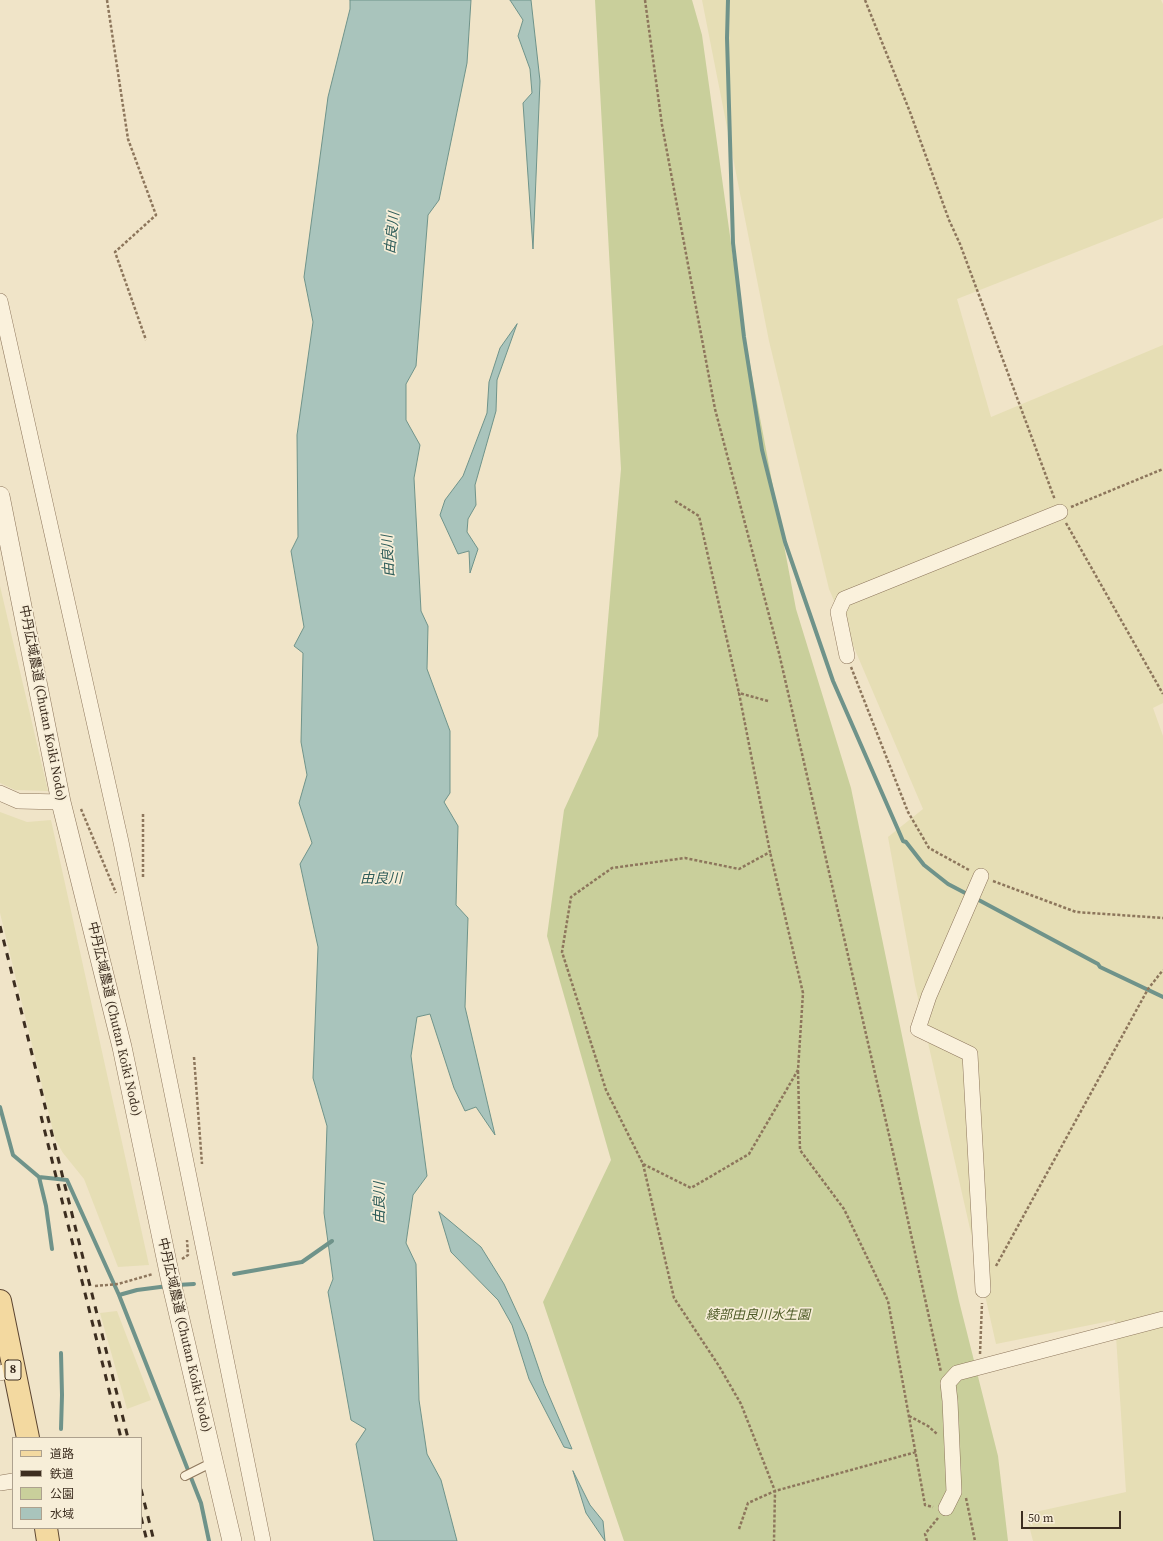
<!DOCTYPE html>
<html>
<head>
<meta charset="utf-8">
<style>
	body { margin:0 }
	#map { position:relative; width:1163px; height:1541px; overflow:hidden; background:#f0e4c8; font-family:"Source Serif 4","Noto Sans JP",serif }
	canvas { display:block }
	.legend { position:absolute; left:12px; top:1437px; width:130px; height:92px; box-sizing:border-box; background:#f7eed8; border:1px solid #ada18e; margin:0; padding:5px 7px; list-style:none; font-size:12px; color:#3d2e20 }
	.legend li { display:flex; align-items:center; gap:8px; height:20px }
	.legend b { width:20px; border:1px solid #ada18e }
	.scale { position:absolute; left:1021px; top:1511px; width:100px; height:18px; box-sizing:border-box; border:2px solid #3d2e20; border-top:0; padding-left:5px; font-size:12px; line-height:14px; white-space:nowrap; color:#3d2e20; -webkit-text-stroke:3px #f7eed8; paint-order:stroke }
</style>
</head>
<body>
<div id="map">
<canvas width="1163" height="1541"></canvas>
<ul class="legend">
<li><b style="height:5px;background:#f3d9a0"></b>道路</li>
<li><b style="height:5px;background:#3d2e20"></b>鉄道</li>
<li><b style="height:11px;background:#c9cf9b"></b>公園</li>
<li><b style="height:11px;background:#a9c4bc"></b>水域</li>
</ul>
<div class="scale">50 m</div>
</div>
<script>
const ctx = document.querySelector('canvas').getContext('2d');
ctx.lineJoin = 'round';
function fillPath(path, color) {
  ctx.fillStyle = color;
  ctx.fill(path, 'evenodd');
}
function poly(rows) {
  const path = new Path2D();
  for (const r of rows) {
    path.moveTo(r[0], r[1]);
    for (let i = 2; i < r.length; i += 2) path.lineTo(r[i], r[i + 1]);
  }
  return path;
}
function trace(path, color, width, dash) {
  ctx.strokeStyle = color;
  ctx.lineWidth = width;
  ctx.lineCap = dash ? 'butt' : 'round';
  ctx.setLineDash(dash || []);
  ctx.stroke(path);
}
function write(font, color, halo, rows, align = 'center') {
  ctx.font = font + ' "Source Serif 4","Noto Sans JP",serif';
  ctx.lineWidth = 3.5;
  ctx.setLineDash([]);
  ctx.textBaseline = 'middle';
  ctx.strokeStyle = halo;
  ctx.fillStyle = color;
  for (const [text, x, y, turn = 0] of rows) {
    ctx.save();
    ctx.translate(x, y);
    ctx.rotate((+turn || 0) * Math.PI / 180);
    ctx.textAlign = isNaN(turn) ? turn : align;
    if (halo) ctx.strokeText(text, 0, 0);
    ctx.fillText(text, 0, 0);
    ctx.restore();
  }
}
fillPath(poly([
	[702,0,1161,0,1163,4,1163,218,957,299,991,417,1163,345,1163,703,1153,708,1163,736,1163,1541,1033,1541,1026,1514,1126,1492,1115,1320,996,1344,915,985,888,837,923,809,829,589,769,341],
	[0,586,48,791,15,790,0,783],
	[0,812,27,822,51,820,149,1265,118,1267,84,1179,63,1153,55,1139,0,913],
	[117,1311,151,1400,127,1409,100,1313]
]), '#e6deb5');
fillPath(poly([
	[595,0,692,0,702,35,742,322,796,609,851,788,920,1123,959,1301,998,1456,1008,1541,624,1541,543,1302,611,1160,547,936,564,810,598,736,621,469]
]), '#c9cf9b');
const water = poly([
	[350,0,471,0,467,63,439,200,428,215,416,366,406,384,406,420,420,445,414,478,421,611,428,626,427,669,450,731,450,793,444,802,458,826,456,905,468,918,465,1007,495,1135,476,1107,465,1111,454,1088,430,1014,417,1017,411,1056,427,1176,413,1195,406,1243,416,1264,419,1400,427,1454,441,1480,457,1541,374,1541,356,1444,366,1429,351,1420,328,1292,333,1279,324,1213,327,1126,313,1078,318,947,300,864,312,843,299,803,307,775,301,742,303,653,294,646,304,627,291,551,298,537,297,435,313,322,304,277,328,97,350,9,350,0],
	[510,0,531,0,540,81,533,249,523,103,532,93,530,69,518,36,523,20,510,0],
	[517,324,497,380,496,411,475,485,476,505,468,519,467,532,478,549,470,573,469,551,458,554,440,515,445,500,463,476,487,413,489,382,500,348,517,324],
	[439,1212,481,1247,504,1284,527,1334,544,1384,572,1449,564,1447,529,1379,512,1325,498,1300,451,1252,439,1212],
	[573,1471,590,1505,603,1521,605,1541,586,1513,573,1471]
]);
fillPath(water, '#a9c4bc');
trace(water, '#6f938a', 1);
trace(poly([
	[728,0,727,38,733,243,744,337,762,450,785,542,833,681,903,841,906,842,924,865,948,884,969,895],
	[975,898,1098,964,1100,967,1163,997],
	[0,1107,13,1155,39,1177,67,1180,119,1295,201,1503,209,1541],
	[39,1177,46,1206,52,1249],
	[234,1274,302,1262,332,1241],
	[177,1285,194,1284],
	[119,1295,137,1290,168,1286],
	[61,1429,62,1395,61,1353]
]), '#6f938a', 4);
const service = poly([
	[185,1476,213,1462]
]);
const minor = poly([
	[0,301,121,842,263,1541],
	[847,656,838,612,844,599,1060,512],
	[0,793,18,801,61,802],
	[981,876,929,996,918,1029,970,1054,983,1290],
	[0,1373,13,1370],
	[0,1483,13,1481],
	[946,1508,954,1492,950,1401,948,1383,957,1373,1163,1319]
]);
const tertiary = poly([
	[0,496,61,802,122,1047,170,1277,232,1541]
]);
const primary = poly([
	[0,1301,28,1438],
	[46,1528,48,1541]
]);
trace(service, '#8d765c', 10);
trace(minor, '#8d765c', 16);
trace(tertiary, '#8d765c', 20);
trace(primary, '#5b4430', 24);
trace(poly([
	[107,0,128,139,156,215,115,252,146,340],
	[645,0,662,125,715,409,779,653,895,1161,941,1372],
	[865,0,910,112,949,220,960,244,1055,500],
	[675,501,699,516,739,693],
	[1071,507,1163,469],
	[1066,523,1163,694],
	[851,667,908,812,929,848,969,870],
	[768,701,739,693,770,852,739,869,685,858,612,868,571,897,562,952,606,1090,643,1164,691,1188,749,1154,798,1070,803,993,770,852],
	[81,809,116,893],
	[143,877,143,813],
	[993,881,1076,912,1163,918],
	[194,1057,202,1164],
	[798,1071,800,1150,844,1209,888,1301,925,1505,933,1507],
	[643,1164,674,1298,719,1366,741,1404,775,1491,774,1541],
	[182,1259,188,1255,187,1240],
	[996,1266,1148,989,1163,970],
	[95,1286,118,1284,153,1274],
	[980,1354,982,1303],
	[909,1416,928,1426,937,1434],
	[966,1498,975,1541],
	[739,1529,748,1503,775,1491,916,1452],
	[927,1541,925,1534,938,1518]
]), '#8d765c', 2.5, [3, 2]);
trace(service, '#faf1dc', 8);
trace(minor, '#faf1dc', 15);
trace(tertiary, '#faf1dc', 19);
trace(primary, '#f3d9a0', 22);
trace(poly([
	[0,926,128,1438],
	[41,1116,121,1438],
	[141,1489,154,1541],
	[141,1517,147,1541]
]), '#3d2e20', 3, [7, 7]);
for (const [x, y, w] of [
	[13,1370,16]
]) {
  const box = new Path2D();
  box.roundRect(x - w / 2, y - 10, w, 20, 3);
  ctx.fillStyle = '#f7eed8';
  ctx.fill(box);
  trace(box, '#3d2e20', 1);
}
write('bold 12px', '#3d2e20', null, [
	["8",13,1370]
]);
write('13px', '#3d2e20', '#f7eed8', [
	["中丹広域農道 (Chutan Koiki Nodo)",42,703,79],
	["中丹広域農道 (Chutan Koiki Nodo)",114,1019,77],
	["中丹広域農道 (Chutan Koiki Nodo)",184,1335,77]
]);
write('italic 13px', '#4d5a26', '#f7eed8', [
	["綾部由良川水生園",758,1316]
]);
write('italic 14px', '#2f5d5a', '#f7eed8', [
	["由良川",393,233,-84],
	["由良川",389,556,-93],
	["由良川",381,879],
	["由良川",380,1203,-90]
]);
</script>
</body>
</html>
